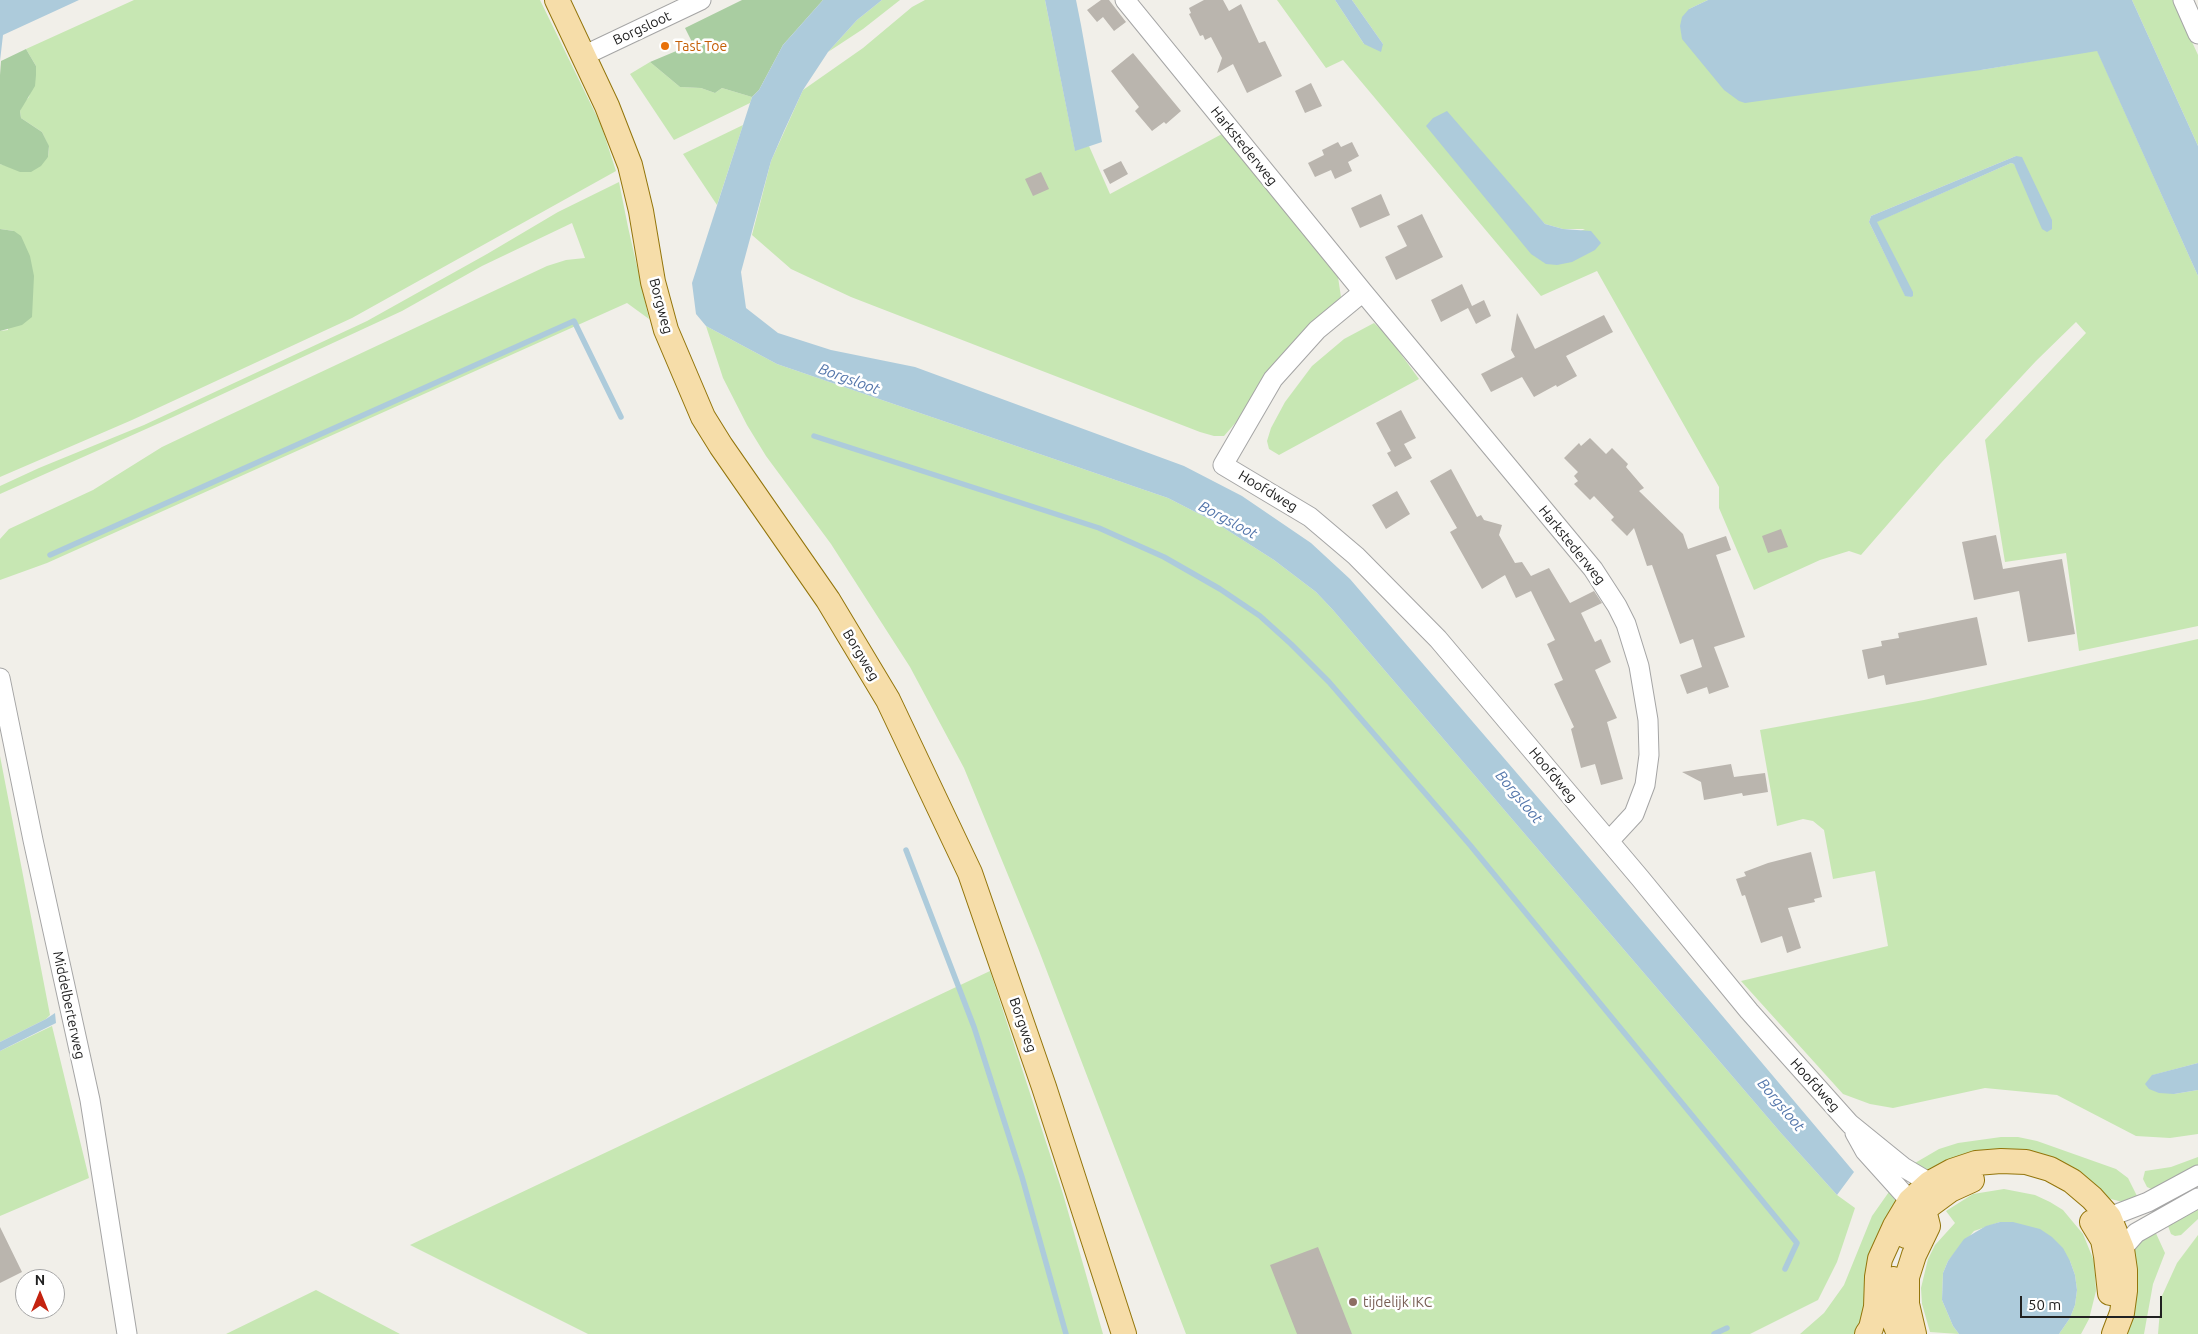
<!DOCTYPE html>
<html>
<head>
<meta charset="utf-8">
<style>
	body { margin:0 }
	#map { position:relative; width:2198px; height:1334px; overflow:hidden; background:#f1efe9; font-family:Ubuntu,sans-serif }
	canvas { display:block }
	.north { position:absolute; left:15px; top:1269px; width:50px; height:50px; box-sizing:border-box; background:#fff; border:1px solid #a6a6a6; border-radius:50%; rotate:0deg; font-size:14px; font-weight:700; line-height:20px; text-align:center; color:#212121 }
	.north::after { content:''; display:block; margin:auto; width:18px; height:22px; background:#c4230f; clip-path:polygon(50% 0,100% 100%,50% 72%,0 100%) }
	.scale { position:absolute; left:2020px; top:1296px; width:142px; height:22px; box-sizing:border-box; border:2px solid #212121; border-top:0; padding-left:6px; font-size:15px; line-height:18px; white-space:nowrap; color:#212121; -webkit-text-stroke:4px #fff; paint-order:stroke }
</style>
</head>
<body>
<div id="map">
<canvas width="2198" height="1334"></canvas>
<div class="north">N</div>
<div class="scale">50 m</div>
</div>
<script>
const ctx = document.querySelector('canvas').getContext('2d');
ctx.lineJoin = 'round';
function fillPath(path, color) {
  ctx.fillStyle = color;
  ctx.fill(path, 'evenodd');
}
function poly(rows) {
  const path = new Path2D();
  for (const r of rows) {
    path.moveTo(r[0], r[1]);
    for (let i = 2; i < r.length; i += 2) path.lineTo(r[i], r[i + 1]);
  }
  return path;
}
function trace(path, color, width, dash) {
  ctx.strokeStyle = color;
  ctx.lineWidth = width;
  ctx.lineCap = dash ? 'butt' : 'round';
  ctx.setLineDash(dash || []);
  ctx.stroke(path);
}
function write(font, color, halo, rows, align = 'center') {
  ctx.font = font + ' Ubuntu,sans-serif';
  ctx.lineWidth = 5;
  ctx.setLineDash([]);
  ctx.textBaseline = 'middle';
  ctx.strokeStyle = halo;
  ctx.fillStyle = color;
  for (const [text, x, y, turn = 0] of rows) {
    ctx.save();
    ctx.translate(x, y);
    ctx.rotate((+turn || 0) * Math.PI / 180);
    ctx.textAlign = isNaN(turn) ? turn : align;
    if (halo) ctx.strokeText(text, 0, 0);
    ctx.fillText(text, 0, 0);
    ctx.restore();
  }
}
fillPath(poly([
	[134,0,540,0,601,125,616,171,352,318,132,420,0,477,0,331,8,330,14,231,0,229,0,164,7,166,48,157,49,147,42,132,21,118,20,111,23,103,29,97,36,66,26,49],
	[882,0,900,0,863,29,828,52,857,20],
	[925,0,1045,0,1075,150,1089,146,1110,194,1222,134,1338,277,1341,297,1303,331,1264,377,1238,420,1224,436,1214,436,1200,432,851,297,791,269,752,235,771,161,803,90,863,48,912,7],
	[1277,0,1335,0,1364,44,1383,44,1352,0,1708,0,1689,9,1981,70,2097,50,2198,276,2198,626,2079,651,2066,553,2005,562,1985,440,2086,333,2076,322,2036,361,1941,463,1861,555,1849,551,1820,560,1754,590,1719,508,1719,487,1597,271,1541,296,1343,60,1326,68],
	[2016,156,2052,229,2014,164,2011,163,1876,222,1911,297,1905,295,1869,222,1871,216],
	[1529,207,1545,224,1563,229,1585,229,1531,254],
	[2132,0,2173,0,2198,55,2198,146],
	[650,62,680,87,701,88,715,93,722,88,752,97,750,103,674,140,630,74],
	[743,125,717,205,683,154],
	[619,182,628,227,649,319,627,303,47,563,0,580,0,539,9,529,93,490,162,447,223,418,547,266,566,260,585,258,572,223,482,266,402,311,173,417,0,494,0,486,39,468,144,425,367,321,487,254,558,212],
	[1374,323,1387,335,1419,379,1279,455,1269,449,1267,441,1271,428,1285,402,1312,366,1344,339],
	[706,326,777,364,1168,498,1213,521,1274,560,1316,592,1333,610,1781,1133,1837,1195,1855,1208,1837,1262,1818,1300,1750,1334,1186,1334,1038,948,964,768,910,667,831,544,766,456,747,425,723,378],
	[2198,639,2198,1063,2153,1075,2174,1094,2198,1090,2198,1134,2170,1138,2136,1136,2057,1095,1985,1088,1893,1108,1870,1104,1843,1094,1741,981,1888,946,1875,871,1833,879,1824,830,1813,821,1803,819,1777,826,1760,730,1924,700],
	[0,756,50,1015,46,1019,0,1042],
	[990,971,1063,1194,1103,1334,588,1334,410,1245],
	[52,1026,89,1178,0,1216,0,1051],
	[2001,1137,2018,1137,2037,1141,2116,1169,2128,1178,2139,1200,2122,1202,2104,1197,2071,1171,1929,1170,1921,1168,1915,1163,1939,1149,1958,1143],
	[2198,1157,2198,1168,2156,1191,2147,1187,2143,1179,2145,1171,2171,1167],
	[1891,1189,1895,1192,1895,1206,1868,1303,1856,1334,1800,1334,1824,1313,1844,1285,1872,1216],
	[2004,1189,2035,1195,2050,1202,2063,1210,2083,1234,2094,1261,2096,1291,2089,1319,2081,1334,2059,1334,2070,1318,2075,1305,2077,1290,2075,1275,2070,1261,2000,1222,1974,1231,1948,1261,1943,1273,1942,1300,1953,1326,1959,1334,1930,1332,1922,1304,1921,1288,1928,1259,1935,1245,1955,1223,1946,1211,1973,1194],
	[2198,1204,2198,1219,2181,1235,2175,1236,2171,1234,2168,1226,2169,1222],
	[2154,1229,2165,1253,2153,1284,2144,1334,2123,1334,2135,1250,2139,1241],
	[2198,1235,2198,1334,2158,1334,2161,1298,2177,1263],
	[316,1290,400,1334,226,1334]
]), '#c7e7b3');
fillPath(poly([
	[742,0,823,0,783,45,759,90,752,97,722,88,715,93,701,88,680,87,650,62,693,44,685,28],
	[26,49,36,66,36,75,35,86,20,111,21,118,42,132,49,146,48,157,41,166,31,172,20,172,0,164,0,75,1,61],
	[0,229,14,231,21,236,30,256,34,276,32,317,22,325,0,331]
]), '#a9cda1');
fillPath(poly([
	[0,0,79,0,3,35,0,61],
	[823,0,882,0,857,20,828,52,803,90,784,131,771,161,741,272,746,308,778,333,831,350,915,367,1184,466,1242,496,1311,543,1350,579,1558,821,1854,1172,1837,1195,1781,1133,1333,610,1316,592,1274,560,1213,521,1168,498,777,364,706,326,696,314,692,283,752,97,759,90,783,45],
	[1045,0,1076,0,1081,25,1102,142,1075,151],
	[1335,0,1352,0,1383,44,1381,52,1364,44],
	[1708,0,2132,0,2198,146,2198,276,2097,51,1981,70,1745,103,1739,101,1724,90,1682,39,1680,26,1682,17,1689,9],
	[1447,111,1545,224,1563,229,1591,231,1601,243,1595,250,1572,262,1557,265,1546,264,1531,254,1426,126,1433,118],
	[2016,156,2022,157,2052,220,2052,229,2047,232,2042,229,2014,164,2011,163,1877,222,1913,292,1913,296,1911,297,1905,296,1869,222,1871,216],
	[55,1013,56,1023,0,1051,0,1042,46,1019],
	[2198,1063,2198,1090,2174,1094,2159,1093,2149,1089,2145,1084,2152,1075],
	[2000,1222,2013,1222,2040,1229,2052,1237,2063,1248,2070,1261,2075,1275,2077,1290,2075,1305,2070,1318,2059,1334,1959,1334,1953,1326,1942,1300,1943,1273,1948,1261,1964,1239,1986,1226]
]), '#adcbdb');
trace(poly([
	[814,436,1099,528,1164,557,1220,589,1260,616,1291,644,1329,682,1470,845,1797,1243,1785,1269],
	[50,555,574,321,621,417],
	[906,850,974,1027,1022,1177,1066,1334],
	[1714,1334,1727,1328]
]), '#adcbdb', 5.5);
fillPath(poly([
	[1101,0,1109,0,1126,22,1114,31,1103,17,1097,22,1087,10],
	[1204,0,1223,0,1229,11,1241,4,1259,43,1265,41,1282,76,1247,93,1233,64,1217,73,1222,58,1211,37,1205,40,1203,35,1200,36,1189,14,1191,13,1189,8],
	[1133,53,1181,111,1166,124,1164,122,1152,131,1135,111,1139,107,1111,71],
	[1311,83,1322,106,1305,113,1295,91],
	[1338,142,1341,147,1352,142,1359,156,1348,162,1352,171,1335,179,1331,170,1315,177,1308,163,1324,155,1322,150],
	[1121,161,1128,174,1110,184,1103,170],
	[1041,172,1049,189,1033,196,1025,179],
	[1381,194,1390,215,1360,228,1351,208],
	[1422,214,1443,257,1396,280,1385,257,1407,246,1397,226],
	[1462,284,1472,306,1484,300,1491,316,1476,324,1468,308,1441,322,1431,300],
	[1517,313,1535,349,1604,315,1613,332,1566,356,1577,376,1557,387,1556,385,1534,397,1522,377,1491,392,1481,374,1515,357,1511,350],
	[1401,410,1416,438,1404,444,1412,458,1395,467,1387,453,1391,451,1376,423],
	[1590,438,1606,454,1612,448,1628,464,1626,467,1644,488,1639,491,1683,534,1688,549,1726,536,1731,550,1716,555,1745,637,1714,647,1729,687,1709,694,1707,687,1687,694,1680,675,1702,667,1693,639,1680,644,1652,565,1647,566,1634,528,1627,536,1611,520,1614,517,1594,496,1590,500,1574,484,1578,481,1574,476,1578,472,1564,458,1579,443,1581,446],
	[1451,469,1477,517,1481,515,1484,520,1502,525,1499,535,1515,563,1522,562,1531,576,1549,568,1570,603,1594,591,1602,603,1581,613,1595,642,1601,639,1611,662,1595,670,1617,718,1607,722,1623,779,1601,785,1595,764,1581,768,1571,729,1574,727,1554,684,1563,680,1547,644,1555,640,1531,591,1516,598,1505,575,1482,589,1450,532,1457,528,1430,481],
	[1397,491,1410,514,1386,529,1372,505],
	[1781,529,1788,547,1768,553,1762,536],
	[1996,535,2003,569,2062,559,2075,634,2028,642,2019,591,1974,600,1962,542],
	[1977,617,1987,665,1886,685,1884,675,1868,679,1862,650,1882,646,1881,641,1899,638,1898,633],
	[1731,764,1734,777,1765,773,1768,792,1743,796,1742,793,1704,800,1701,782,1682,772],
	[1811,852,1822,897,1814,899,1815,902,1788,908,1801,948,1787,953,1782,936,1761,943,1745,895,1742,896,1736,879,1746,876,1744,872,1768,863],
	[0,1227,22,1272,0,1283],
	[1318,1247,1352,1334,1297,1334,1270,1265]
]), '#bab5ae');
const minor = poly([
	[1125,0,1363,292,1593,569,1617,606,1626,624,1639,666,1648,720,1649,755,1645,785,1634,814,1609,841],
	[2183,0,2198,34],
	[583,56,701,0],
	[1363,292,1317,330,1273,379,1223,465,1310,517,1356,556,1438,639,1640,878,1749,1011,1850,1124,1903,1167,1930,1183],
	[0,678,33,840,90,1100,127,1334],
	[1855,1133,1865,1151,1910,1201],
	[2109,1217,2148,1202,2198,1175],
	[2122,1249,2136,1233,2198,1198]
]);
const major = poly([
	[557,0,607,106,630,165,641,211,653,282,666,330,703,417,721,446,828,600,888,700,970,873,1044,1087,1124,1334],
	[2092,1222,2103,1240,2106,1256,2110,1293],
	[1906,1236,1922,1212,1931,1204,1950,1190,1972,1180],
	[1893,1279,1891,1302,1893,1319,1899,1334],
	[1867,1334,1871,1328,1876,1307,1877,1277,1880,1259,1895,1226,1910,1201,1930,1183,1952,1171,1976,1163,2001,1161,2026,1162,2050,1169,2072,1181,2092,1198,2109,1217,2122,1249,2125,1270,2125,1291,2122,1313,2114,1334],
	[1914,1334,1907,1304,1907,1277,1914,1255,1928,1226,1926,1218]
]);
trace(minor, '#a5a5a5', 21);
trace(major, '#93750b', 26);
trace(minor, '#fff', 19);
trace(major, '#f6dda9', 24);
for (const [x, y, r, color] of [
	[665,46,5,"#e8710a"],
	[1353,1302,5,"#8d6e63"]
]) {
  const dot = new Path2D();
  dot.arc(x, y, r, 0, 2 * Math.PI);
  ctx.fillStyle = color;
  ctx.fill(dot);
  trace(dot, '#fff', 2);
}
write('14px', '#212121', '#fff', [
	["Borgsloot",642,28,-25],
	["Harkstederweg",1244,146,51],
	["Borgweg",661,306,75],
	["Hoofdweg",1268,491,31],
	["Harkstederweg",1572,545,51],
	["Borgweg",861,655,59],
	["Hoofdweg",1553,775,50],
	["Middelberterweg",69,1005,78],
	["Borgweg",1023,1025,71],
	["Hoofdweg",1815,1085,48]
]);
write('14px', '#c56008', '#fff', [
	["Tast Toe",675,46]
], 'left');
write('14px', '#785e54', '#fff', [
	["tijdelijk IKC",1363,1302]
], 'left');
write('italic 15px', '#5476ab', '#fff', [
	["Borgsloot",849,379,20],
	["Borgsloot",1228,520,28],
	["Borgsloot",1519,797,50],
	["Borgsloot",1781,1105,50]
]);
</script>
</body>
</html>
